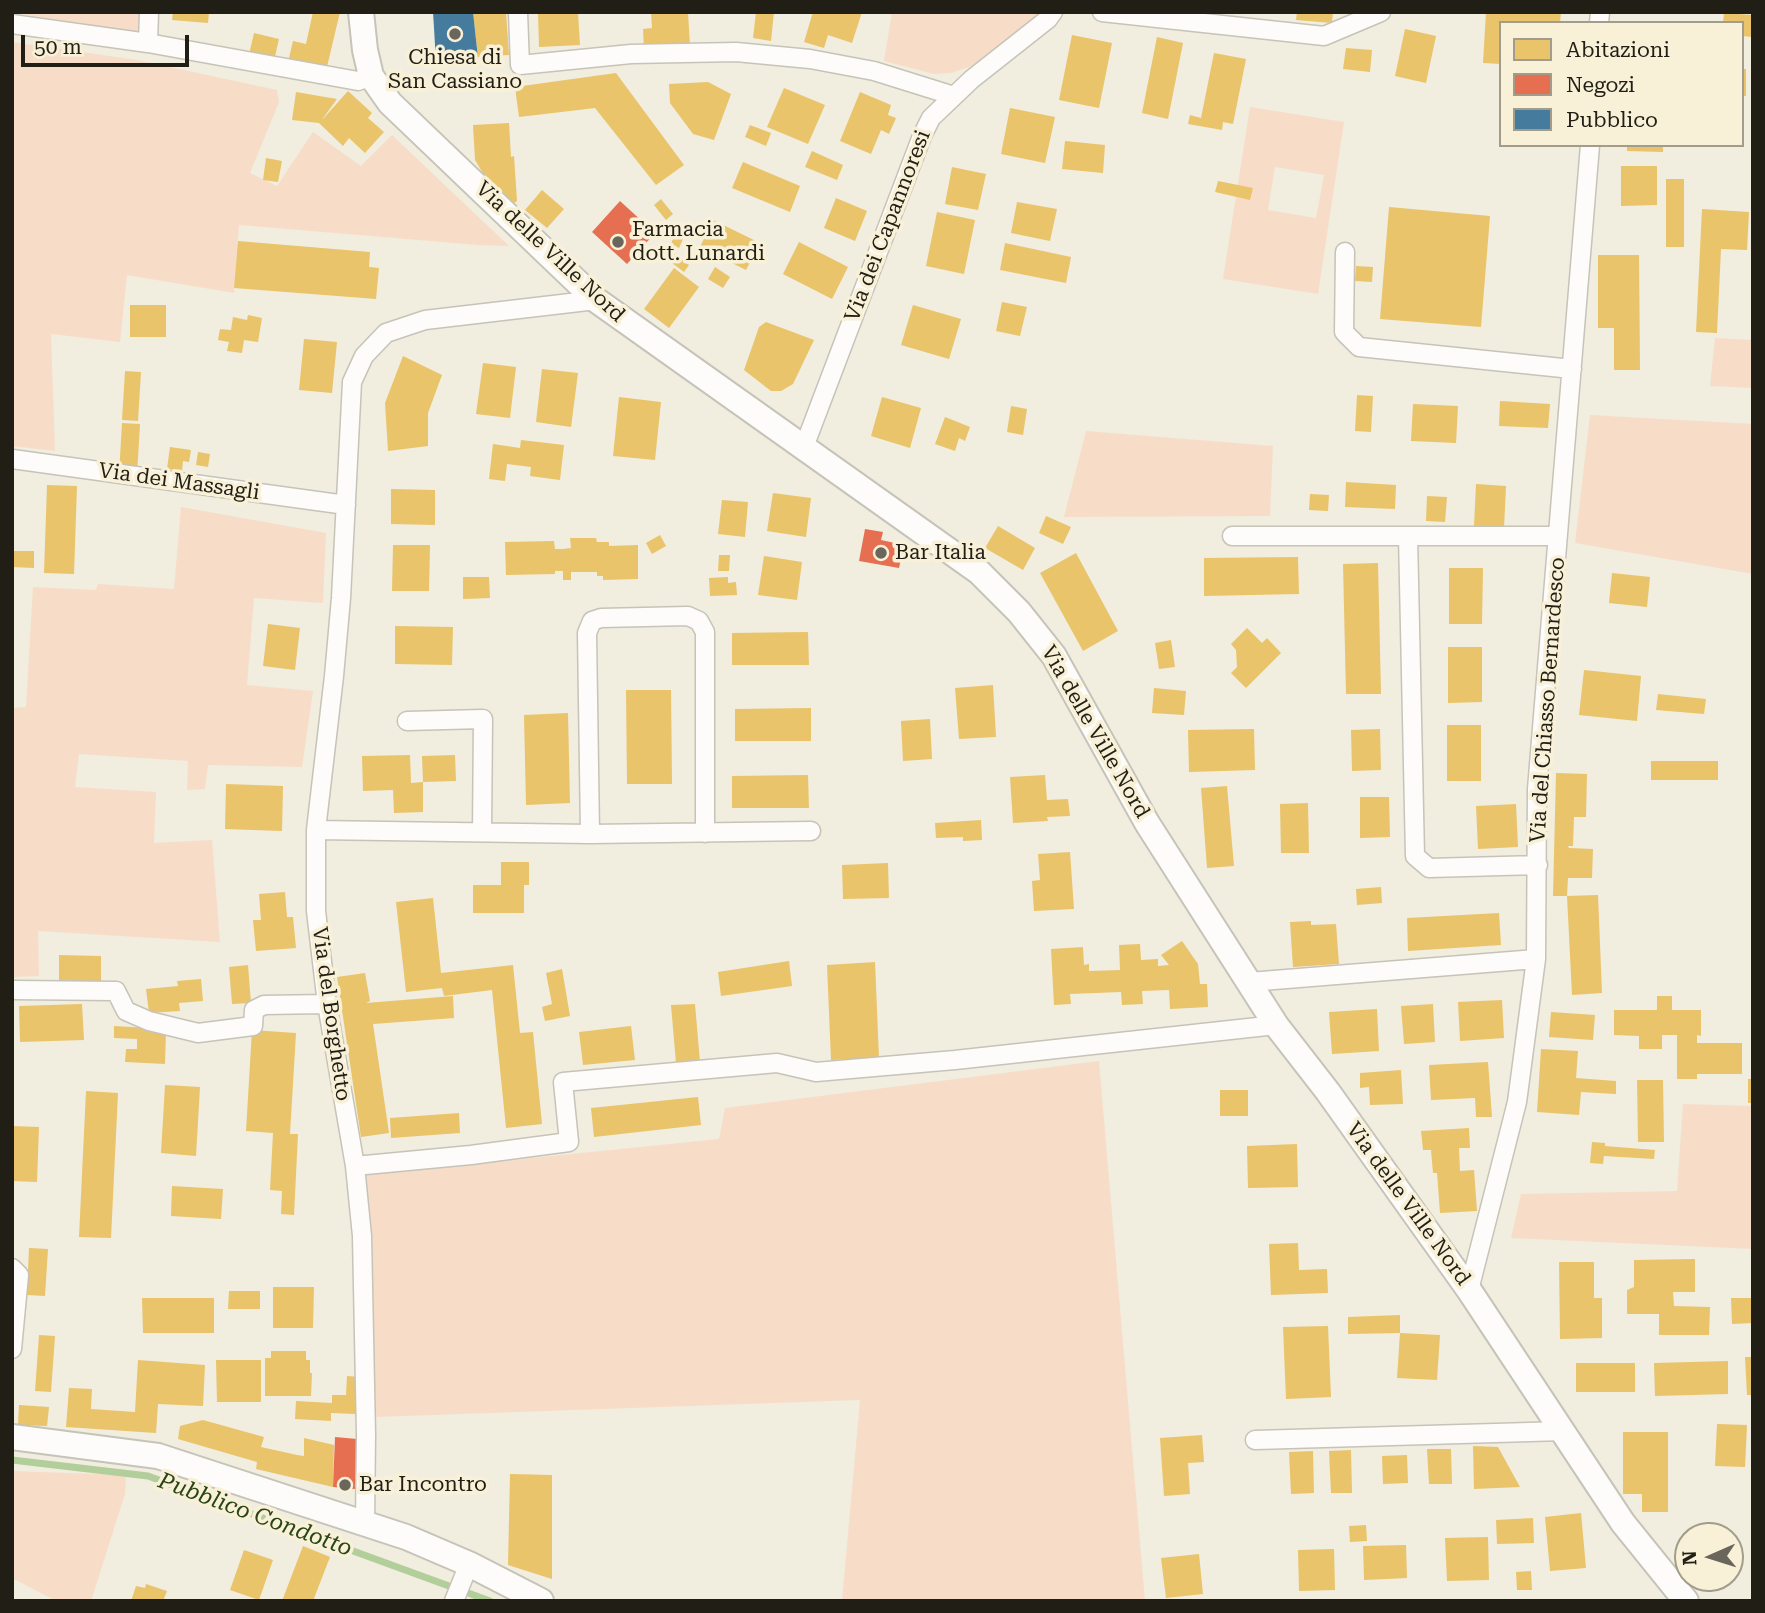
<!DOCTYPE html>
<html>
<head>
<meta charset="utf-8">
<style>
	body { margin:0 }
	#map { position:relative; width:1765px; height:1613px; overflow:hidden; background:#f1eddf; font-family:"Roboto Serif",serif }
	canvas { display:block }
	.frame { position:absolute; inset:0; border:14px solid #211e15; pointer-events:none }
	.legend { position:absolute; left:1499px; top:21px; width:245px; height:126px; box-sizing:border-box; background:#f8f1d8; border:2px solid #a29d8a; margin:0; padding:9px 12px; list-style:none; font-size:21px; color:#211e15 }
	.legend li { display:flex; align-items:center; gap:14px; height:35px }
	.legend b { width:35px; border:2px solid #a29d8a }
	.north { position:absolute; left:1674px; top:1522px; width:70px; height:70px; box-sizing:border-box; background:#f8f1d8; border:2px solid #a29d8a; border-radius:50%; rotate:267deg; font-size:19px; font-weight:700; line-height:28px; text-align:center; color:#211e15 }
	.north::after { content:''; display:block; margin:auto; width:24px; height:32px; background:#6a665c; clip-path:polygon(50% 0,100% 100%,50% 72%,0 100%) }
	.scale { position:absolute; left:21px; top:35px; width:168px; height:32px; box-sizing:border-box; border:4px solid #211e15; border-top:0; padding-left:9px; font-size:21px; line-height:24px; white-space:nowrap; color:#211e15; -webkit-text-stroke:5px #f8f1d8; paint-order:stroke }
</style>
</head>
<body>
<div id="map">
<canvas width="1765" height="1613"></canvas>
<div class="frame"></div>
<ul class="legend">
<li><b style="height:19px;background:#e9c46a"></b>Abitazioni</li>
<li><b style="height:19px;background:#e76f51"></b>Negozi</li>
<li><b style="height:19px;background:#457b9d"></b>Pubblico</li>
</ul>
<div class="north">N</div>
<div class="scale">50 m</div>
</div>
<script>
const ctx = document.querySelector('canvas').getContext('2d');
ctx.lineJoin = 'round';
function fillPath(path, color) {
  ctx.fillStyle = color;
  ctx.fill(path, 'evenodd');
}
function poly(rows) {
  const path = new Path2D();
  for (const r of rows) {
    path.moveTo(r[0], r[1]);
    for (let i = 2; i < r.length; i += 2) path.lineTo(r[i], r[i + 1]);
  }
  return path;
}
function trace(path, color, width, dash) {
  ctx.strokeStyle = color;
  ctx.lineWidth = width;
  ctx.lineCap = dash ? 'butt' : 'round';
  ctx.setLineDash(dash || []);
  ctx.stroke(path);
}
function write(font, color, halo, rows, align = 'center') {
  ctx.font = font + ' "Roboto Serif",serif';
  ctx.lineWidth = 7;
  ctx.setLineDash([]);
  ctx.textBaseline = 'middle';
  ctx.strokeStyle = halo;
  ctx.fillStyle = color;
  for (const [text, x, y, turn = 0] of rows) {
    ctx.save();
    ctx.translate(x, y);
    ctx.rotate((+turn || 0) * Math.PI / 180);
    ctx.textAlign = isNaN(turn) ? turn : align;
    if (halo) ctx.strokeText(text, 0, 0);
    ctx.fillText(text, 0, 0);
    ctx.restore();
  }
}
fillPath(poly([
	[12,12,140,12,139,31,129,33],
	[892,12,1041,12,1006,47,969,67,951,73,934,74,884,61],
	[12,42,137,60,277,90,279,102,250,173,277,186,313,132,361,166,392,135,509,246,478,245,239,225,234,293,127,275,120,342,51,334,55,451,12,446],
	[1250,107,1344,122,1318,294,1223,279],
	[1275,167,1324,175,1316,218,1268,210],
	[1715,338,1753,340,1753,388,1710,386],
	[1590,415,1753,424,1753,574,1575,543],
	[1086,431,1273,446,1270,516,1064,517],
	[181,507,326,533,323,603,254,598,247,685,313,691,302,767,208,765,205,789,187,790,188,761,79,754,75,787,156,792,154,843,212,840,220,942,38,931,39,976,12,977,12,708,26,707,33,587,96,590,98,584,174,589],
	[1099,1061,1145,1601,842,1601,860,1400,375,1417,373,1288,365,1175,719,1139,725,1108],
	[1683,1104,1753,1106,1753,1249,1511,1238,1521,1194,1677,1191],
	[12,1471,126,1475,125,1494,91,1601,56,1601,12,1578]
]), '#f7ddc8');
fillPath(poly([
	[173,12,209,12,208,23,172,20],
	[313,12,340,12,326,71,288,62,293,41,306,44],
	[473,12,506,12,509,55,478,57],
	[538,12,578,12,580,45,539,47],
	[651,12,688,12,690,46,644,49,643,29,652,28],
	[756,12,774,12,771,41,753,38],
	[813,12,862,12,852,43,828,35,824,48,804,42],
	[1297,12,1333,12,1332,23,1296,20],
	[1486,12,1561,12,1560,23,1501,23,1501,64,1483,63],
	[1724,13,1753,15,1753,37,1742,36,1742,23,1723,23],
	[1405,29,1436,36,1426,83,1395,76],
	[254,33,279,39,273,65,248,59],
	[1072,35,1112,43,1099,108,1059,100],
	[1157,37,1183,43,1168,119,1142,113],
	[1346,48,1372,50,1370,72,1343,69],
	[1214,53,1246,59,1233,124,1223,122,1222,130,1188,124,1190,115,1201,118],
	[1742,69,1746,69,1746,96,1742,96],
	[616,73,684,165,656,185,595,108,519,117,515,87],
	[708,82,731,94,714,140,693,134,670,103,669,84],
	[784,88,825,105,808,144,767,127],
	[348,91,372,113,368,118,384,132,365,153,349,138,343,146,319,123,292,120,296,92,337,99,321,121],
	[860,92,891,105,888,115,896,118,889,134,881,130,871,154,840,141],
	[1010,108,1055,117,1045,163,1001,154],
	[509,123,511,157,514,156,517,201,514,203,487,180,475,160,473,125],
	[750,125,771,133,766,146,745,137],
	[1065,141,1105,145,1103,173,1062,169],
	[1627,145,1663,145,1663,152,1627,151],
	[812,151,843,165,837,180,805,167],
	[266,158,282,161,278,182,263,180],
	[743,162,800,186,790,212,732,188],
	[1621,166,1657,166,1657,205,1621,206],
	[952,167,986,174,978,210,945,204],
	[1666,179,1684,179,1684,247,1666,247],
	[1218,181,1253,188,1250,200,1215,192],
	[542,190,564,209,547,228,525,210],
	[836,198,867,211,855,241,824,228],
	[661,199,673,214,666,220,654,205],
	[1017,202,1057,209,1050,241,1011,233],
	[1389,207,1490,216,1481,327,1380,319],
	[1702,209,1749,212,1747,250,1721,249,1717,333,1696,332],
	[937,212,975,220,964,274,926,266],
	[713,220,760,243,746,270,700,247],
	[675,233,684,237,679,248,671,244],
	[238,241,370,252,369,267,379,268,376,299,234,288],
	[799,242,848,267,832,299,783,274],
	[1005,243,1071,257,1066,283,1000,270],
	[669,250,689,265,684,272,664,257],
	[1598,255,1639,255,1640,370,1614,370,1614,328,1598,328],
	[1356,266,1373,267,1372,282,1355,281],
	[715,267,730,277,723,288,708,279],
	[674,268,699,287,669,328,644,309],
	[1002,302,1027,307,1020,336,996,331],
	[130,305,166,305,166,337,130,337],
	[913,305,961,319,949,359,901,345],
	[248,315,262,318,258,342,244,340,242,353,227,351,229,342,218,340,220,329,231,330,233,317,247,320],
	[766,322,814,340,793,384,781,391,771,391,744,370,759,327],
	[304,339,337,342,332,393,299,390],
	[403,356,442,375,428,413,428,446,388,451,385,403],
	[483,363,516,367,510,418,476,414],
	[542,369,578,373,571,427,536,422],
	[125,371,141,372,138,421,122,420],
	[1357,395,1373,396,1371,432,1355,431],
	[619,397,661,402,655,460,613,456],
	[882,397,921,408,910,448,871,436],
	[1500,401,1550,404,1548,428,1499,426],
	[1413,404,1458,406,1456,443,1411,441],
	[1011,406,1027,409,1023,435,1007,432],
	[945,417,970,427,965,441,959,438,955,451,935,444],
	[122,423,140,424,137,475,119,474],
	[521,440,564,445,560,480,530,476,531,467,507,464,505,481,489,479,493,444,520,448],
	[170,447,191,450,189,462,183,461,182,471,167,469],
	[198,452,210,454,208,467,196,465],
	[1346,482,1396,485,1395,509,1345,507],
	[1476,484,1506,486,1504,528,1474,526],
	[47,485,77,486,74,574,44,573],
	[391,489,435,490,435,525,391,524],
	[773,493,811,498,806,537,767,531],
	[1310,494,1329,495,1328,511,1309,510],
	[1427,496,1447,497,1445,522,1426,521],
	[722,500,748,502,745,537,718,534],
	[1046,516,1071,527,1063,544,1039,533],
	[998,526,1035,548,1023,570,985,548],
	[660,535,666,546,652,554,646,543],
	[570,538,596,538,597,542,609,542,609,546,638,545,638,579,603,580,603,576,597,576,597,572,571,572,571,580,563,580,563,571,555,571,555,574,506,575,505,542,554,541,555,549,563,549,571,548],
	[393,545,430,545,429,591,392,591],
	[12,551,34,551,34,568,12,567],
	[1076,553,1118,631,1083,651,1040,573],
	[719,555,730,555,729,571,718,571],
	[764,556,802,562,797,600,758,595],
	[1298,557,1299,594,1204,596,1204,558],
	[1378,563,1381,694,1346,694,1343,564],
	[1449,568,1483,568,1482,624,1449,624],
	[1612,573,1650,577,1647,607,1609,603],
	[463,577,489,577,490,598,463,599],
	[728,577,728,583,736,582,737,595,710,596,709,578],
	[268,624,300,628,295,670,263,666],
	[395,626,453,627,452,665,395,664],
	[1247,628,1262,643,1267,638,1281,653,1246,688,1231,673,1237,667,1236,650,1231,644],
	[808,632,809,665,732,665,732,633],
	[1171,640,1175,667,1159,669,1155,643],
	[1448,647,1482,647,1482,702,1448,703],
	[1584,670,1641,676,1637,721,1579,715],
	[993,685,996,737,959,739,955,688],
	[1154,688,1186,691,1184,715,1152,713],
	[626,690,671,690,672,784,627,784],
	[1658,694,1706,699,1704,714,1656,710],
	[811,708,811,741,735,741,735,709],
	[568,713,570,803,526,805,524,715],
	[930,719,932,759,903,761,901,721],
	[1447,725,1481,725,1481,781,1447,781],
	[1254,729,1255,770,1189,772,1188,730],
	[1380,729,1381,770,1352,771,1351,730],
	[410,755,411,783,423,782,423,812,394,813,393,790,363,791,362,756],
	[455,755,456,781,423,782,422,756],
	[1651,761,1718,761,1718,780,1651,780],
	[1556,773,1587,774,1586,817,1574,817,1573,846,1568,846,1569,848,1593,849,1592,878,1568,878,1567,896,1553,896],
	[808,775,809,808,732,808,732,776],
	[1045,775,1047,800,1068,799,1070,816,1047,817,1048,821,1013,823,1010,777],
	[226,784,283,786,282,831,225,829],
	[1227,786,1234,866,1207,868,1201,788],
	[1360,797,1389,797,1390,837,1360,838],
	[1308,803,1309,853,1281,853,1280,804],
	[1516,804,1518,847,1478,849,1476,806],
	[981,820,982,840,963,841,963,837,936,838,935,823],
	[1070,852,1074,909,1034,911,1032,881,1040,880,1038,854],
	[501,862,529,862,529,885,524,885,524,913,473,913,473,885,501,885],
	[888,863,889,898,843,899,842,865],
	[1381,887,1382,903,1357,905,1356,889],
	[285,892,287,917,293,917,296,948,256,951,253,920,261,920,259,894],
	[1598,895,1602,993,1572,995,1567,896],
	[433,898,441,973,513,965,520,1033,533,1032,542,1124,506,1128,492,990,444,996,442,988,406,992,396,902],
	[1499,913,1501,945,1408,951,1407,918],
	[1311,921,1311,925,1336,924,1339,964,1293,967,1290,922],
	[1182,941,1198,964,1200,984,1207,984,1208,1007,1170,1009,1169,990,1142,991,1143,1004,1122,1005,1121,992,1070,994,1071,1004,1054,1005,1051,949,1083,947,1084,965,1089,964,1089,971,1120,970,1119,945,1140,944,1141,960,1158,959,1158,966,1169,965,1161,955],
	[59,955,101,956,101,983,59,983],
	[789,961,792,986,721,996,718,972],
	[875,962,879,1058,831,1060,827,965],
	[248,965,251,1003,232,1004,229,967],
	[562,969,570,1016,545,1021,542,1007,552,1004,546,973],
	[365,973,370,1001,366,1003,453,996,454,1018,373,1024,389,1133,361,1137,337,977],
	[201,979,203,1001,179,1003,180,1011,149,1013,146,989,178,986,177,981],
	[1657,996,1672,996,1672,1010,1701,1010,1701,1036,1697,1035,1697,1043,1742,1043,1742,1074,1697,1074,1697,1079,1677,1079,1677,1035,1662,1035,1662,1049,1639,1049,1639,1036,1614,1035,1614,1010,1657,1010],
	[1502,1000,1504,1038,1460,1041,1458,1002],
	[82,1004,84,1040,20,1042,19,1006],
	[695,1004,700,1062,676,1063,671,1005],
	[1433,1004,1435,1042,1404,1044,1401,1006],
	[1377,1009,1379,1051,1332,1054,1329,1012],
	[1551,1012,1595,1015,1593,1040,1549,1037],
	[114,1026,166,1029,165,1064,125,1062,126,1049,137,1049,137,1039,114,1038],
	[631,1026,635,1060,583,1065,579,1032],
	[252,1030,296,1033,290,1134,298,1134,294,1215,281,1214,282,1191,270,1190,273,1133,246,1131],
	[1541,1049,1578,1051,1576,1078,1616,1081,1616,1094,1581,1092,1579,1115,1537,1112],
	[1488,1062,1492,1117,1476,1117,1475,1098,1431,1100,1429,1065],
	[1401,1070,1403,1104,1370,1105,1369,1087,1360,1088,1360,1073],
	[1748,1079,1753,1079,1753,1103,1748,1103],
	[1637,1080,1663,1080,1664,1142,1638,1142],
	[165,1085,200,1087,196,1156,161,1153],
	[1220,1090,1248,1090,1248,1116,1220,1116],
	[86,1091,118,1093,111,1238,79,1237],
	[698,1097,701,1125,594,1137,591,1108],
	[459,1113,460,1133,391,1138,390,1118],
	[12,1126,39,1127,37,1182,12,1181],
	[1469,1128,1470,1148,1459,1148,1460,1171,1474,1170,1477,1211,1440,1213,1437,1173,1433,1173,1431,1150,1423,1150,1421,1131],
	[1592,1142,1605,1143,1605,1146,1655,1150,1654,1159,1604,1156,1603,1164,1590,1163],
	[1297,1144,1298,1187,1248,1188,1247,1146],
	[172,1186,223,1189,221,1219,171,1216],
	[1298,1243,1299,1270,1327,1269,1328,1293,1271,1295,1269,1244],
	[29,1248,48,1249,45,1296,27,1295],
	[1695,1259,1695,1292,1673,1292,1674,1306,1710,1307,1709,1335,1659,1335,1659,1314,1627,1314,1627,1290,1634,1287,1634,1260],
	[1559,1262,1594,1262,1594,1298,1602,1298,1602,1338,1560,1339],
	[273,1287,314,1287,313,1328,273,1328],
	[229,1291,260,1291,260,1309,228,1309],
	[142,1298,214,1298,214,1333,143,1333],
	[1731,1298,1753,1298,1753,1323,1732,1324],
	[1400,1315,1400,1333,1348,1334,1348,1317],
	[1328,1326,1331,1397,1286,1399,1283,1327],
	[1400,1333,1440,1335,1437,1380,1397,1378],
	[39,1335,55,1336,51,1392,35,1391],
	[271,1351,306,1351,306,1360,310,1360,310,1373,312,1373,311,1396,265,1396,265,1358,271,1358],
	[1745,1357,1753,1357,1753,1395,1747,1395],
	[138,1360,205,1365,203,1406,158,1404,156,1433,66,1427,69,1388,92,1389,91,1409,135,1412],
	[216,1360,261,1360,261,1402,217,1402],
	[1728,1361,1728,1394,1655,1396,1654,1363],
	[1576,1363,1635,1363,1635,1392,1576,1392],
	[347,1376,360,1377,357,1414,331,1413,331,1421,295,1419,296,1401,332,1403,332,1395,346,1395],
	[19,1405,49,1407,47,1426,18,1425],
	[203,1420,264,1437,261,1447,297,1455,304,1456,304,1438,334,1445,333,1487,256,1469,257,1462,178,1439,180,1426],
	[1717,1424,1747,1425,1745,1467,1715,1466],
	[1623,1432,1668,1432,1668,1512,1642,1512,1642,1494,1623,1494],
	[1202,1435,1204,1462,1188,1463,1190,1494,1164,1496,1160,1438],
	[1473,1446,1498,1447,1520,1487,1474,1489],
	[1427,1449,1451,1449,1452,1484,1429,1484],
	[1351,1450,1352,1493,1331,1493,1329,1451],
	[1313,1451,1314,1493,1291,1494,1289,1452],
	[1407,1455,1408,1483,1383,1484,1382,1456],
	[510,1474,552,1475,552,1579,508,1565],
	[1581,1513,1586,1568,1550,1571,1545,1517],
	[1533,1518,1534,1543,1497,1544,1496,1520],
	[1366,1525,1367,1541,1350,1542,1349,1526],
	[1488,1537,1489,1580,1447,1581,1445,1538],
	[1406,1545,1407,1578,1364,1580,1363,1546],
	[303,1546,330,1557,313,1601,282,1601],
	[1334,1549,1335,1590,1299,1591,1298,1550],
	[244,1550,273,1560,259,1600,230,1590],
	[1199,1554,1203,1594,1166,1598,1161,1558],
	[1531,1571,1532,1590,1517,1590,1516,1572],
	[146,1584,167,1591,163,1601,131,1601,136,1586,145,1588]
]), '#e9c46a');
fillPath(poly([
	[620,201,655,233,627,264,592,232],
	[865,529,883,532,881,540,904,545,899,568,859,561],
	[335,1437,357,1439,355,1489,333,1487]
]), '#e76f51');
fillPath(poly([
	[433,12,473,12,478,58,436,61]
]), '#457b9d');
trace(poly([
	[12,1460,148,1476,490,1601]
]), '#b2ce9a', 7);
const street = poly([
	[518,12,520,65,631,54,736,52,810,59,874,71,954,96],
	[1102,12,1324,36,1381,12],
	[1599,23,1600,12],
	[12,24,148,43,358,81,371,76],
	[148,43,149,12],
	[1345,252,1344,332,1359,347,1572,369],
	[804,447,922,136,931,118,972,79,1048,19,1053,12],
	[12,459,346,505],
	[1232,536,1558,536],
	[1408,536,1415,856,1429,868,1538,865],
	[407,721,483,719,482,832],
	[316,830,590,834,811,831],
	[590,834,587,633,592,621,601,618,688,616,699,621,705,632,705,833],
	[1249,982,1536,959],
	[12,990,116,991,126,1011,149,1021,198,1033,253,1026,254,1010,264,1005,327,1004],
	[355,1166,471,1155,569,1142,563,1082,777,1063,816,1072,955,1060,1276,1025],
	[12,1268,19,1275,12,1349],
	[1469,1290,1517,1102,1536,959,1537,789,1590,145],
	[1255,1440,1564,1431],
	[365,1524,366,1435,362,1236,355,1166,327,1004,316,911,316,830,334,676,341,598,352,382,364,356,386,333,425,320,596,300],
	[454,1601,469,1564]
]);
const secondary = poly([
	[361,12,365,50,371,76,390,103,596,300,979,572,1019,612,1054,656,1147,823,1276,1025,1328,1092,1469,1290,1623,1523,1686,1601],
	[12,1437,158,1456,406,1537,469,1564,541,1601]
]);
trace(street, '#c6c3b8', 21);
trace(secondary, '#c6c3b8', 28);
trace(street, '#fdfcfa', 18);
trace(secondary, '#fdfcfa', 24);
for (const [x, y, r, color] of [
	[455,34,7,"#6a665c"],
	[618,242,7,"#6a665c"],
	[881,553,7,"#6a665c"],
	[345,1485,7,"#6a665c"]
]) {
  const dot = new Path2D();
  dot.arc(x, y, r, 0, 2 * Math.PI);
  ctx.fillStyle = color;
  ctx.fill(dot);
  trace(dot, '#f8f1d8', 2.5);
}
write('21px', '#211e15', '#f8f1d8', [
	["Chiesa di",455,58,"center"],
	["San Cassiano",455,82,"center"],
	["Farmacia",632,230],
	["dott. Lunardi",632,254],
	["Bar Italia",895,553],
	["Bar Incontro",359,1485]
], 'left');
write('21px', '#211e15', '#f8f1d8', [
	["Via dei Capannoresi",888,226,-69],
	["Via delle Ville Nord",550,252,43],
	["Via dei Massagli",179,482,8],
	["Via del Chiasso Bernardesco",1548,700,-86],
	["Via delle Ville Nord",1095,732,60],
	["Via del Borghetto",331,1014,82],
	["Via delle Ville Nord",1408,1204,54]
]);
write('italic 23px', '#294415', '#f8f1d8', [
	["Pubblico Condotto",255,1515,20]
]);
</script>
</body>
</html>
